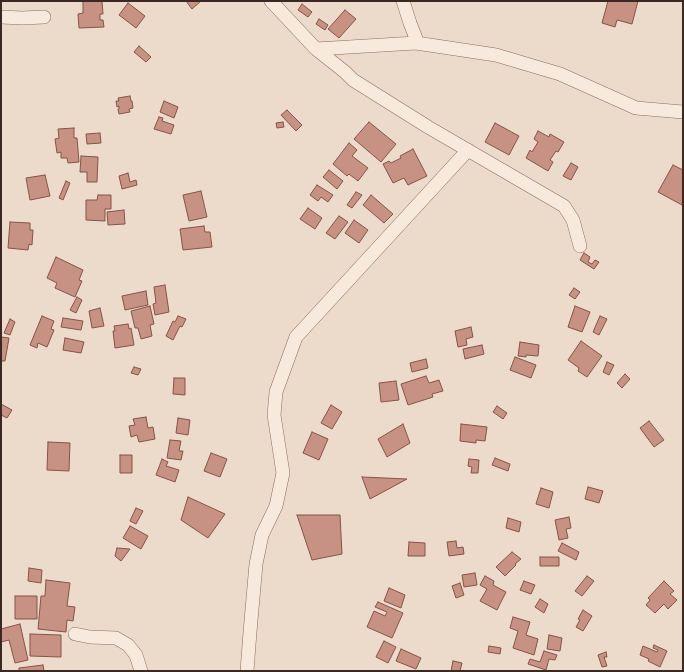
<!DOCTYPE html>
<html>
<head>
<meta charset="utf-8">
<style>
	body { margin:0 }
	#map { position:relative; width:684px; height:672px; overflow:hidden; background:#ecdbca; font-family:Merriweather,serif }
	canvas { display:block }
	.frame { position:absolute; inset:0; border:2px solid #392922; pointer-events:none }
</style>
</head>
<body>
<div id="map">
<canvas width="684" height="672"></canvas>
<div class="frame"></div>
</div>
<script>
const ctx = document.querySelector('canvas').getContext('2d');
ctx.lineJoin = 'round';
function fillPath(path, color) {
  ctx.fillStyle = color;
  ctx.fill(path, 'evenodd');
}
function poly(rows) {
  const path = new Path2D();
  for (const r of rows) {
    path.moveTo(r[0], r[1]);
    for (let i = 2; i < r.length; i += 2) path.lineTo(r[i], r[i + 1]);
  }
  return path;
}
function trace(path, color, width, dash) {
  ctx.strokeStyle = color;
  ctx.lineWidth = width;
  ctx.lineCap = dash ? 'butt' : 'round';
  ctx.setLineDash(dash || []);
  ctx.stroke(path);
}
const building = poly([
	[83,1,102,1,103,14,100,14,100,20,103,20,104,27,79,28,78,14,83,13,83,1],
	[186,1,201,1,192,9,186,1],
	[608,1,638,1,632,24,617,20,615,27,602,23,608,1],
	[128,3,145,16,136,28,119,15,128,3],
	[302,4,312,12,308,17,298,10,302,4],
	[345,10,356,19,339,38,328,29,345,10],
	[319,19,328,25,325,30,316,24,319,19],
	[139,46,151,57,146,62,134,52,139,46],
	[130,96,131,101,132,101,133,108,129,109,130,112,119,114,118,109,119,109,119,106,117,107,116,101,119,101,118,98,130,96],
	[164,101,178,107,174,118,160,112,164,101],
	[287,110,302,125,296,131,281,115,287,110],
	[159,117,163,118,162,121,174,125,171,134,154,129,159,117],
	[283,122,284,127,277,128,276,123,283,122],
	[369,122,396,144,381,162,354,139,369,122],
	[495,123,519,136,509,155,485,142,495,123],
	[74,128,74,138,77,138,79,162,68,163,67,158,61,158,61,152,57,153,55,139,59,138,58,129,74,128],
	[538,131,549,137,550,134,564,142,558,152,556,151,550,160,553,162,548,171,526,158,530,150,532,152,538,142,534,139,538,131],
	[100,133,101,143,87,144,86,134,100,133],
	[349,143,357,150,352,156,368,168,358,181,349,174,347,176,333,164,349,143],
	[413,149,427,176,408,185,404,178,393,183,383,164,389,161,391,163,401,158,400,156,413,149],
	[81,156,98,157,97,182,87,182,87,172,80,172,81,156],
	[571,163,578,167,571,180,563,176,571,163],
	[673,165,683,170,683,203,682,205,658,192,673,165],
	[329,170,343,181,337,189,323,177,329,170],
	[128,173,130,182,136,180,137,185,122,189,119,176,128,173],
	[45,175,50,196,30,200,26,178,45,175],
	[66,181,70,183,63,200,59,198,66,181],
	[317,185,333,195,328,202,321,197,318,201,310,195,317,185],
	[201,191,207,217,189,221,183,195,201,191],
	[356,192,362,195,352,208,347,205,356,192],
	[98,195,111,195,111,209,105,209,105,221,86,220,86,200,97,200,98,195],
	[371,195,393,214,384,223,363,205,371,195],
	[308,208,322,218,315,229,300,219,308,208],
	[124,210,125,224,108,225,107,212,124,210],
	[339,216,348,222,335,239,326,233,339,216],
	[354,220,368,230,359,243,345,233,354,220],
	[10,222,30,223,30,230,33,230,32,245,29,244,28,250,8,248,10,222],
	[204,226,205,232,210,232,212,247,183,250,180,229,204,226],
	[584,253,590,257,588,262,592,264,595,260,599,262,594,269,580,260,584,253],
	[56,257,83,270,79,280,82,281,75,297,55,288,57,283,47,278,56,257],
	[165,285,169,312,155,315,153,304,156,303,154,287,165,285],
	[574,288,580,292,575,299,569,295,574,288],
	[146,291,148,305,125,310,122,296,146,291],
	[77,297,82,300,76,313,70,310,77,297],
	[150,306,154,324,150,325,152,336,141,339,138,328,135,328,131,311,150,306],
	[575,306,590,312,582,332,568,327,575,306],
	[100,308,104,326,92,328,89,311,100,308],
	[42,316,54,321,51,329,54,330,47,347,38,343,37,348,30,345,42,316],
	[178,316,186,319,182,327,180,326,173,340,166,336,173,321,175,322,178,316],
	[600,316,607,319,599,335,593,332,600,316],
	[63,318,83,321,81,330,61,327,63,318],
	[10,319,15,322,10,335,4,333,10,319],
	[128,324,129,329,131,328,134,345,115,348,113,331,115,331,114,326,128,324],
	[471,327,473,337,466,339,467,345,458,347,455,331,471,327],
	[1,337,9,338,5,361,1,361,1,337],
	[65,338,84,342,81,353,63,350,65,338],
	[581,341,602,356,587,377,578,371,579,368,568,360,581,341],
	[520,342,539,345,538,356,526,355,526,357,518,356,520,342],
	[482,345,484,354,465,359,463,349,482,345],
	[515,357,536,365,531,378,510,370,515,357],
	[426,359,428,368,412,372,410,363,426,359],
	[607,362,614,365,609,375,603,372,607,362],
	[134,367,141,369,138,375,131,373,134,367],
	[625,374,630,379,622,388,617,383,625,374],
	[426,376,429,383,439,380,443,391,432,394,433,397,408,405,401,384,426,376],
	[174,378,185,378,185,395,173,394,174,378],
	[396,381,399,400,381,402,379,383,396,381],
	[1,404,12,410,7,418,1,415,1,404],
	[331,405,342,412,332,429,321,423,331,405],
	[497,406,507,413,503,419,493,412,497,406],
	[146,417,148,428,153,427,155,439,139,442,137,435,131,437,129,426,135,425,133,419,146,417],
	[178,418,190,420,188,435,176,433,178,418],
	[649,421,664,440,654,447,640,428,649,421],
	[403,424,410,443,387,457,378,439,403,424],
	[461,424,487,427,485,441,476,440,476,443,460,441,461,424],
	[312,432,328,439,319,460,303,453,312,432],
	[170,440,181,441,179,451,183,451,181,460,167,458,170,440],
	[48,442,70,443,69,471,47,470,48,442],
	[211,453,227,459,220,477,204,471,211,453],
	[120,455,132,455,132,473,120,473,120,455],
	[495,458,510,464,508,471,492,465,495,458],
	[162,459,168,462,166,466,179,470,175,482,156,475,162,459],
	[469,459,479,460,478,473,471,473,472,467,468,466,469,459],
	[362,477,407,479,370,499,362,477],
	[588,487,603,491,599,503,585,499,588,487],
	[541,488,553,492,549,508,536,504,541,488],
	[188,497,225,514,208,538,181,520,188,497],
	[136,508,143,511,136,524,130,521,136,508],
	[297,515,340,515,342,554,312,560,297,515],
	[569,517,571,528,566,529,568,538,559,540,555,520,569,517],
	[508,518,521,522,519,532,506,528,508,518],
	[130,526,148,536,141,549,123,538,130,526],
	[456,541,457,548,463,547,464,554,449,556,447,542,456,541],
	[409,542,425,543,425,556,408,556,409,542],
	[562,543,579,552,576,560,558,551,562,543],
	[117,548,130,549,121,561,115,556,117,548],
	[512,552,521,559,515,564,516,565,505,576,496,567,512,552],
	[540,557,559,557,559,566,540,566,540,557],
	[29,568,42,570,41,583,28,581,29,568],
	[475,573,477,585,464,587,462,575,475,573],
	[485,576,494,581,493,585,506,592,497,610,480,601,487,589,480,585,485,576],
	[587,576,594,581,582,596,575,591,587,576],
	[46,580,70,583,67,606,75,607,73,621,67,620,66,632,38,629,41,596,45,596,46,580],
	[524,581,535,585,531,594,520,590,524,581],
	[664,581,674,591,670,594,677,600,668,609,664,604,655,613,646,605,650,600,648,598,664,581],
	[460,583,464,595,456,598,452,586,460,583],
	[389,588,405,595,401,608,384,601,389,588],
	[15,596,37,596,37,619,15,619,15,596],
	[540,599,548,604,544,613,535,607,540,599],
	[378,602,403,613,392,638,367,627,374,611,385,616,387,612,375,607,378,602],
	[583,610,592,616,583,631,576,627,580,620,578,619,583,610],
	[513,617,530,622,526,635,538,639,534,655,513,648,518,631,510,628,513,617],
	[20,624,28,660,15,663,9,640,1,642,1,629,20,624],
	[30,634,61,635,61,657,30,656,30,634],
	[549,635,562,638,560,651,547,649,549,635],
	[384,641,396,647,388,663,376,657,384,641],
	[654,645,667,651,660,667,648,661,649,659,640,655,643,646,657,652,658,650,653,648,654,645],
	[489,646,501,648,500,654,488,652,489,646],
	[401,649,421,658,416,669,396,661,401,649],
	[544,651,557,655,555,660,549,659,546,670,528,664,530,659,540,662,544,651],
	[606,652,607,657,604,657,607,666,602,667,598,655,606,652],
	[453,661,462,663,460,671,451,671,453,661],
	[43,665,44,671,19,671,19,668,43,665]
]);
fillPath(building, '#c79283');
trace(building, '#855347', 1);
const minor = poly([
	[271,1,316,49,416,43,496,55,560,74,636,108,683,112],
	[403,1,410,23,417,41,416,43],
	[1,17,22,18,44,17],
	[316,49,345,72,353,80,428,127,564,206,573,220,580,246],
	[75,634,90,637,116,638,128,645,136,655,141,671],
	[247,671,250,632,256,564,262,535,276,506,283,473,274,415,276,392,296,337,468,150]
]);
trace(minor, '#886d5f', 14);
trace(minor, '#f7eadd', 13);
</script>
</body>
</html>
